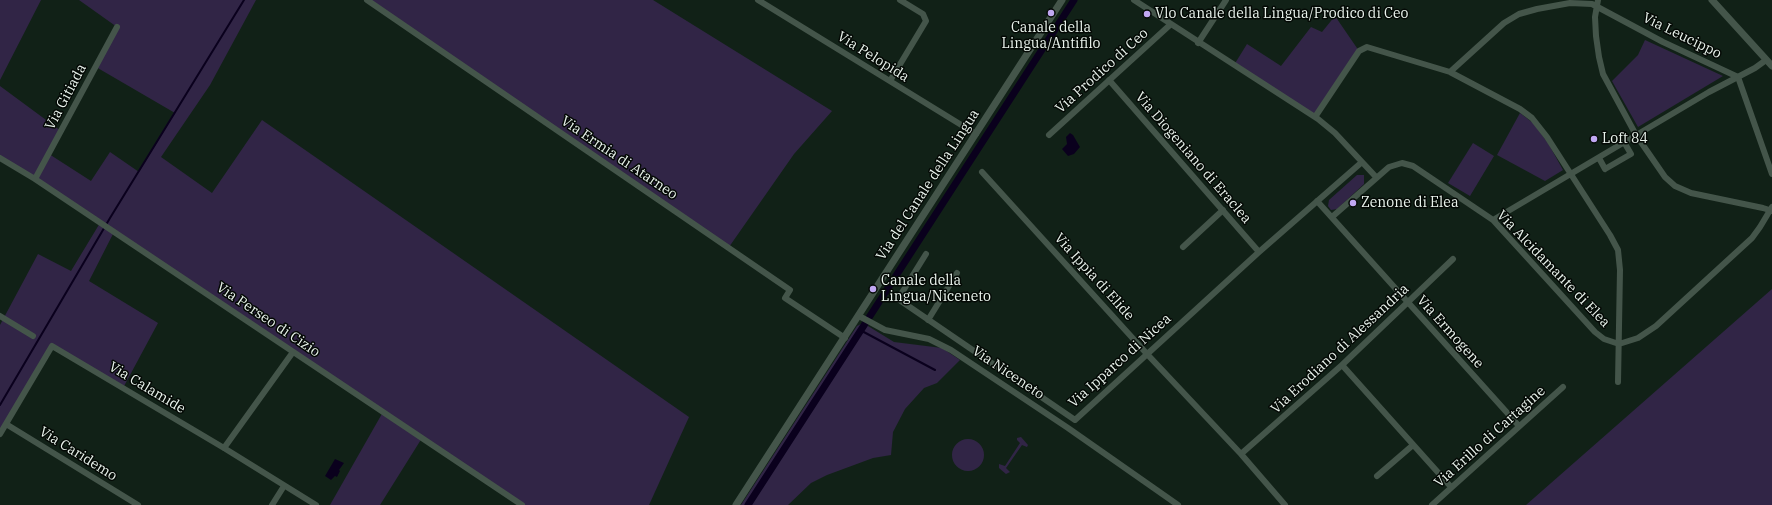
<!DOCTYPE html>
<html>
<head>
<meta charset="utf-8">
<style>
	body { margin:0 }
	canvas { display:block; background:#112117 }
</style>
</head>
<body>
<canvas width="1772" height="505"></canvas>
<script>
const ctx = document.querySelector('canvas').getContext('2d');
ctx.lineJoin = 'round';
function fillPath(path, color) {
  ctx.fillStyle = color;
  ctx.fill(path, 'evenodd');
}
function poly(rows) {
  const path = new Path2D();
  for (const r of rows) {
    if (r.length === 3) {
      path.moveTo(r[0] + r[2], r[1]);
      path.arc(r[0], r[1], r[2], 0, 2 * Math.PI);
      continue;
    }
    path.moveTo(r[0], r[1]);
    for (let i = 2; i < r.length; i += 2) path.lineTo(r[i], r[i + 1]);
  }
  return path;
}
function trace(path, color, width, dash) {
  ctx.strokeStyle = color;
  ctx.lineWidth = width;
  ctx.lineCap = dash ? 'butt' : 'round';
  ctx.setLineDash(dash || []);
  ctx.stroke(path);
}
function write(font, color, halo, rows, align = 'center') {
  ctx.font = font + ' "IBM Plex Serif",serif';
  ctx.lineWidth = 3;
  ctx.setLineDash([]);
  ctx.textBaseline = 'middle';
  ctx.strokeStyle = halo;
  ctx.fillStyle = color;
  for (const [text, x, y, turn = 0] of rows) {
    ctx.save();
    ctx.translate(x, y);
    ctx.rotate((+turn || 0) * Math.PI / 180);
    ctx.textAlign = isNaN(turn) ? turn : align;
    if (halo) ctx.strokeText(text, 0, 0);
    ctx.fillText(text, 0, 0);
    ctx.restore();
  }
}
fillPath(poly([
	[0,0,41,0,0,80],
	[79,0,256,0,210,85,161,157,212,193,262,120,689,417,649,505,522,505,422,438,380,505,330,505,383,412,114,232,89,281,158,323,123,388,52,346,0,434,0,325,38,254,71,271,100,223,0,158,0,86,61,131,49,154,91,181,110,152,139,172,175,113,96,67,117,27],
	[367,0,653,0,832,111,794,154,729,247],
	[1335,16,1359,51,1315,117,1234,65,1247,44,1281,66,1311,27,1322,32],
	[1645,40,1723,76,1638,127,1612,81,1638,55],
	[1520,113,1533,123,1548,143,1563,170,1545,181,1497,155],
	[1473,143,1494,156,1470,196,1448,183],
	[1357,175,1364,175,1364,184,1337,209,1331,210,1328,206,1329,200],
	[1772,289,1772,505,1526,505],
	[863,323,894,342,942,348,960,360,937,383,924,388,905,409,893,432,891,455,873,458,827,475,811,483,788,505,741,505,857,326],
	[1021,437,1028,445,1027,447,1022,445,1006,468,1010,472,1006,474,999,468,999,464,1005,466,1020,443,1017,440,1017,438],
	[968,455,16]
]), '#312546');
fillPath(poly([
	[1070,133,1073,135,1080,147,1074,154,1068,156,1062,149,1067,144,1066,137],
	[335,459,344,463,339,470,340,471,337,477,335,476,331,480,325,476]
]), '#0a001d');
trace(poly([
	[860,330,935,370],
	[0,405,110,218,244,0]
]), '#0a001d', 2);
trace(poly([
	[748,505,1074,0]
]), '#0a001d', 7);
trace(poly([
	[367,0,790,290,785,298,845,338],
	[758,0,976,134],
	[1134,0,1318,119,1335,133,1376,177],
	[1598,0,1595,17,1596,36,1599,57,1603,74,1636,135,1665,177,1675,186,1691,193,1763,208,1772,211],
	[1198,43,1226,0],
	[1450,72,1504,23,1519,14,1537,9,1570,3,1592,4,1663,42,1738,77,1772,174],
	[1109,80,1259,252],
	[890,81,926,21,923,14,900,0],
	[1315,117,1359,51,1367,47,1450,72,1520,109,1532,118,1547,137,1610,235,1618,250,1620,270,1618,382],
	[1049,135,1171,24],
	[0,158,35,179,522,505],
	[1599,158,1605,169,1631,154,1624,142],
	[982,172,1147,354,1241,454,1285,505],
	[35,179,117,27],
	[1317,201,1519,426],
	[1332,217,1389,167,1402,163,1413,166,1493,220,1595,332,1604,339,1619,344,1638,338,1656,326,1752,238,1760,227,1772,207],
	[1493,220,1709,92,1755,68,1766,60],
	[1183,247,1223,210],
	[926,254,898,299,1075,420,1259,252,1362,162],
	[0,316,33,336],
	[859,316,885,330,929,339,951,350,1068,428,1178,505],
	[928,320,957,273],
	[1342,365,1451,487],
	[6,424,138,505],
	[0,434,52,346,224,448,316,505],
	[224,448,293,352],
	[1241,454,1342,365,1453,259],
	[1377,476,1413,445],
	[272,505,284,486],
	[1432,505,1563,387]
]), '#44554a', 6);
trace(poly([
	[1712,0,1772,66],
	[736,505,1062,0]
]), '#44554a', 7);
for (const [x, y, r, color] of [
	[1051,13,4,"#c1a8f3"],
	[1147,14,4,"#c1a8f3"],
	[1594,139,4,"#c1a8f3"],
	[1353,203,4,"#c1a8f3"],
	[873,289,4,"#c1a8f3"]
]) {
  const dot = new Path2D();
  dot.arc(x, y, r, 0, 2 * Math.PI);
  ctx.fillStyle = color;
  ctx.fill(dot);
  trace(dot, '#040905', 1.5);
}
write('14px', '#e9f3ec', '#040905', [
	["Vlo Canale della Lingua/Prodico di Ceo",1155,14],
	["Canale della",1051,28,"center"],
	["Lingua/Antifilo",1051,44,"center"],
	["Loft 84",1602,139],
	["Zenone di Elea",1361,203],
	["Canale della",881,281],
	["Lingua/Niceneto",881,297]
], 'left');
write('14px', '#e9f3ec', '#040905', [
	["Via Leucippo",1682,36,26],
	["Via Pelopida",873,57,32],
	["Via Prodico di Ceo",1102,71,-42],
	["Via Gitiada",66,97,-62],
	["Via Ermia di Atarneo",619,158,34],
	["Via Diogeniano di Eraclea",1193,158,49],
	["Via del Canale della Lingua",928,185,-57],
	["Via Alcidamante di Elea",1553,269,46],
	["Via Ippia di Elide",1094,277,48],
	["Via Perseo di Cizio",268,320,34],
	["Via Ermogene",1450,332,48],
	["Via Erodiano di Alessandria",1340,349,-43],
	["Via Ipparco di Nicea",1120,361,-42],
	["Via Niceneto",1008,373,34],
	["Via Calamide",147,388,31],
	["Via Erillo di Cartagine",1490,437,-42],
	["Via Caridemo",78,454,32]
]);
</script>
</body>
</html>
